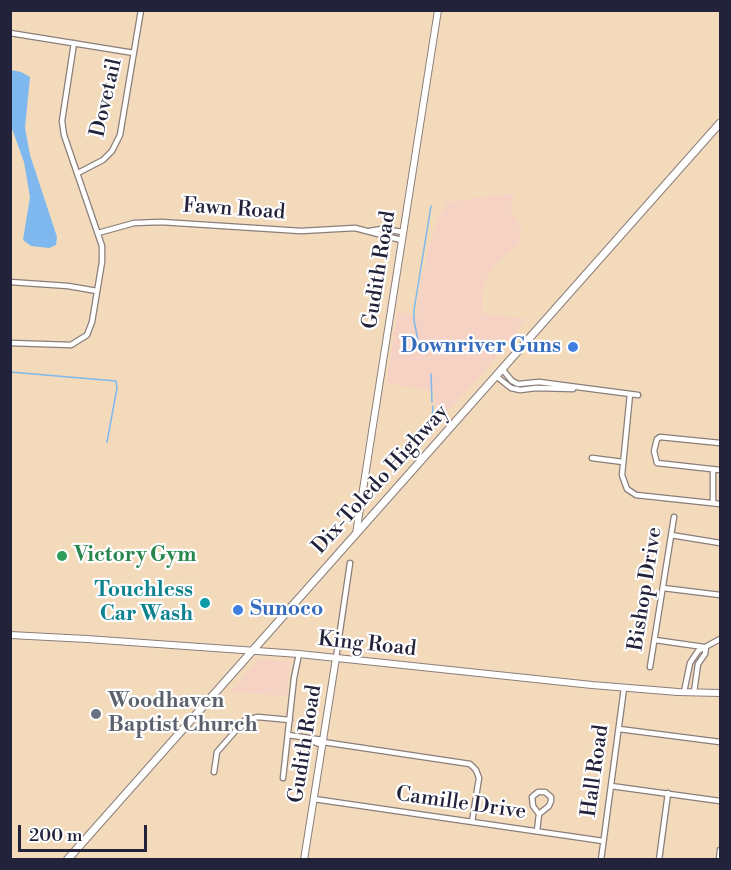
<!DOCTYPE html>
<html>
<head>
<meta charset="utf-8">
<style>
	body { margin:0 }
	#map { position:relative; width:731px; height:870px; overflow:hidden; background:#f3dabb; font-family:"Libre Bodoni",serif }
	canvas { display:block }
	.frame { position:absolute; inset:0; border:12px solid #22223b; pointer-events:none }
	.scale { position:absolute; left:18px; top:825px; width:129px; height:27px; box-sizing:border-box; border:3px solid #22223b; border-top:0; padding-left:8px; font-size:18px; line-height:21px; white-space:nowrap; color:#22223b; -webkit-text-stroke:4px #fff; paint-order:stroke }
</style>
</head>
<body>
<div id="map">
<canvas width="731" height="870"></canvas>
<div class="frame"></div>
<div class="scale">200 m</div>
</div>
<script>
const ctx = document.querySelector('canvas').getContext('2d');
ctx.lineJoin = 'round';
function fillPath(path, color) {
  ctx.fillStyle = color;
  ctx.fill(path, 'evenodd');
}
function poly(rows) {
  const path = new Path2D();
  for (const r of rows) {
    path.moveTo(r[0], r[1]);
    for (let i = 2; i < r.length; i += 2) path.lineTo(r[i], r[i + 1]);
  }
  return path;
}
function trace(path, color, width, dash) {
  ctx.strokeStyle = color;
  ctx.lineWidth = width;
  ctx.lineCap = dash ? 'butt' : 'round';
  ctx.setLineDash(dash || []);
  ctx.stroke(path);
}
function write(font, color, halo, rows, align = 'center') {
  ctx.font = font + ' "Libre Bodoni",serif';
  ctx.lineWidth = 4.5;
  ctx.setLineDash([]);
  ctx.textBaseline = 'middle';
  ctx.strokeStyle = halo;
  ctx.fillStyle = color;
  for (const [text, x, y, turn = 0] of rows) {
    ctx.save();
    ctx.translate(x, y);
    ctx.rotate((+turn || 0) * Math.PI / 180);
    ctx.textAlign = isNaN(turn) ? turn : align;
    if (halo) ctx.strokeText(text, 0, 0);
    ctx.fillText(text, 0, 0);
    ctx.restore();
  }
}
fillPath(poly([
	[514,193,510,209,517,219,522,230,519,244,499,260,486,279,482,297,483,314,526,319,484,372,446,413,440,413,435,403,434,391,386,383,398,312,416,315,421,280,430,244,438,218,448,202],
	[260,659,290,662,287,696,230,692]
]), '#f6d2c4');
fillPath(poly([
	[11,70,21,72,30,77,25,128,30,155,57,237,56,245,49,248,31,246,23,240,30,197,24,162,11,126]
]), '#7eb8ef');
trace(poly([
	[419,346,414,320,414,310,431,206],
	[10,372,116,381,117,388,107,442],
	[431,374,432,402],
	[431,434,433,406]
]), '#7eb8ef', 1.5);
const street = poly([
	[10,33,134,53],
	[78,173,103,160,112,151,120,135,141,10],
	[369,231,382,229,403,232],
	[98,233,134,223,161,222,301,231,355,228,401,240],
	[10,282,68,286,97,291],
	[10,343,71,345,87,335,92,322,102,262,102,246,64,135,62,121,74,43],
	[502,369,512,381,518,384,539,382,638,395],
	[496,376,511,388,520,390,536,388,573,389],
	[630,394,622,475,627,489,636,495,720,504],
	[720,443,660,437,657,439,654,451,657,463,720,470],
	[592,458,623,462],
	[713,471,713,503],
	[671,535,720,543],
	[663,588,720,595],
	[655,640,704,647],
	[336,658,350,563],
	[650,667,674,517],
	[684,692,690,663,698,651,720,639],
	[694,692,698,664,705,654,706,647],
	[619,729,720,742],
	[288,735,323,740],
	[303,738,322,745],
	[323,742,470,764,476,770,479,778,472,822],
	[214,772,217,752,245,720,258,717,290,720],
	[283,778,294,678,299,654],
	[611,786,720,801],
	[314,799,603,841],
	[537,831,539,814,533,806,532,797,538,792,545,792,551,797,551,801,549,806,539,814],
	[601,860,624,688],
	[659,860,668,793],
	[719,860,720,850]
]);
const secondary = poly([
	[356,534,438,10],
	[10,635,87,639,299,654,592,685,678,692,720,693],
	[304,860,336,658]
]);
const primary = poly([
	[67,860,720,123]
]);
trace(street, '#8a7e7b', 7);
trace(secondary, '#8a7e7b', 8);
trace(primary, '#8a7e7b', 9);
trace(street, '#fff', 4.5);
trace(secondary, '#fff', 6);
trace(primary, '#fff', 7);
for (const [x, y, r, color] of [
	[573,347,6,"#3f7fe0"],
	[62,556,6,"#2e9e5b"],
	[205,603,6,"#0f9aa8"],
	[238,610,6,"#3f7fe0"],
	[96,714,6,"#6b7280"]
]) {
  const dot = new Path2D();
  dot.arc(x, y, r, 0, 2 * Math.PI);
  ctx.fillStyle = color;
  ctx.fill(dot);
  trace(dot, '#fff', 2);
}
write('21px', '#22223b', '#fff', [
	["Dovetail",107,98,-77],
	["Fawn Road",234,210,4],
	["Gudith Road",380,270,-81],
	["Dix-Toledo Highway",381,480,-48],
	["Bishop Drive",646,589,-81],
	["King Road",367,645,6],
	["Gudith Road",306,744,-81],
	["Hall Road",596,771,-82],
	["Camille Drive",461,804,8]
]);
write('bold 21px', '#366cbe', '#fff', [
	["Downriver Guns",561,347],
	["Sunoco",250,610,"left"]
], 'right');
write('bold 21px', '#27864d', '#fff', [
	["Victory Gym",74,556]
], 'left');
write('bold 21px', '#0d838f', '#fff', [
	["Touchless",193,591],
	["Car Wash",193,615]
], 'right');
write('bold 21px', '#5b616d', '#fff', [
	["Woodhaven",108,702],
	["Baptist Church",108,726]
], 'left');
</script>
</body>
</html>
